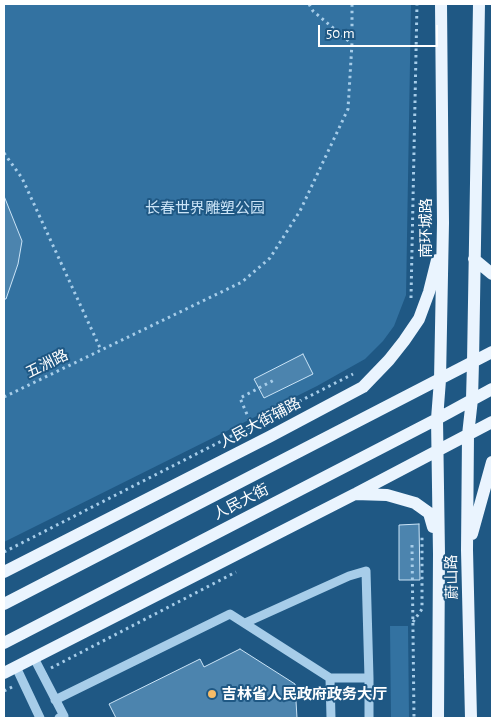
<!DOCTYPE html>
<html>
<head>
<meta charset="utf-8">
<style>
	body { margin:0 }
	#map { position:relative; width:496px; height:722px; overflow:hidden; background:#1f5884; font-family:"Alegreya Sans",sans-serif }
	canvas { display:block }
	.frame { position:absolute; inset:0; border:5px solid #fff; pointer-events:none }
	.scale { position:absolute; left:318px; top:25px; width:120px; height:22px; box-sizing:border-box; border:2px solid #fff; border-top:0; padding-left:6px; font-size:15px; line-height:18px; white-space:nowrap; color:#fff; -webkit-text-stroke:4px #1f5884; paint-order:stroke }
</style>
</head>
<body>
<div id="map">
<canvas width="496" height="722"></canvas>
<div class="frame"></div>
<div class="scale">50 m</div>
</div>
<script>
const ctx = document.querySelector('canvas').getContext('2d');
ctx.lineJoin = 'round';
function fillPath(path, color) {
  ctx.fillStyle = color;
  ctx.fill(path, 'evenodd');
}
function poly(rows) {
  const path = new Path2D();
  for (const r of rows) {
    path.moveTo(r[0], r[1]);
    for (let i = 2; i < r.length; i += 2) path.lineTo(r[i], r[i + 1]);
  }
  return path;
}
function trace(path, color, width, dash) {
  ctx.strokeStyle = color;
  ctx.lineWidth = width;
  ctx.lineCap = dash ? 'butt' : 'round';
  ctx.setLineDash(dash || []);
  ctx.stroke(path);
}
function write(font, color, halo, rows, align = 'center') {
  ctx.font = font + ' "Alegreya Sans","Noto Sans SC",sans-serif';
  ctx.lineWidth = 4;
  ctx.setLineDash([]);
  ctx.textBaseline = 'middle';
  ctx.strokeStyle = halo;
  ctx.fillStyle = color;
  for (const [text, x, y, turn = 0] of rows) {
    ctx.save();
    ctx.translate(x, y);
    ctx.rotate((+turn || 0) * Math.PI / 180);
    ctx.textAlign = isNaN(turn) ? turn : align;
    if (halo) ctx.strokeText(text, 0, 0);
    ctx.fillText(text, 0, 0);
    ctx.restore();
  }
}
fillPath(poly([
	[4,4,411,4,406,295,394,326,383,341,365,359,317,386,4,542],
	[390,626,408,626,409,718,391,718]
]), '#3372a1');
const building = poly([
	[4,196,22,241,18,264,6,299,4,299,4,196],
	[303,354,313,374,264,398,254,379,303,354],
	[419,524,420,580,399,580,399,525,419,524],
	[240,649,295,684,297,718,116,718,109,704,200,659,204,667,240,649]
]);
fillPath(building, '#4c84ae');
trace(building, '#cbe4f7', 1);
trace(poly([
	[309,4,313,11,351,43],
	[4,153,22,178,101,350],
	[411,298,417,4],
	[4,397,242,282,270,258,300,211,348,109,352,43,352,4],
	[252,426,240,398,276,379],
	[412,545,414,718],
	[4,552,353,374],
	[413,622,422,609,422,536],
	[51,668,236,572],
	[4,691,14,686]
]), '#a7cde9', 3, [2.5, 4]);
trace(poly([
	[245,623,349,576,366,571,369,678],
	[34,658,64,716,59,718],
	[16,667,40,718],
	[55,700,230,614,330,678],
	[331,718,330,678,369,678,369,718]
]), '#a7cde9', 9);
trace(poly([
	[474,259,492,274],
	[357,493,492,422],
	[472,534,492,462],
	[4,572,269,437,363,387,389,360,404,341,419,319,429,292,437,260],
	[4,604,492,352],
	[4,643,437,419,492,389],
	[4,673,355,494,387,495,415,503,429,513,433,527],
	[438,718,439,554,437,419,440,380,443,223,441,4],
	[471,718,467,550,468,435,472,399,473,362,479,4]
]), '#eaf4fe', 12);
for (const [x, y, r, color] of [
	[212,694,5,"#f7bc67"]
]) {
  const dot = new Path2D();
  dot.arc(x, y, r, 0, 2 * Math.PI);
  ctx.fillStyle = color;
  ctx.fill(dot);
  trace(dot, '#1f5884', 2);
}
write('15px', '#cbe4f7', '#1f5884', [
	["长春世界雕塑公园",205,208]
]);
write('15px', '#fff', '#1f5884', [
	["南环城路",426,228,-90],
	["五洲路",47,364,-26],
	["人民大街辅路",260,423,-28],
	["人民大街",241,502,-27],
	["蔚山路",452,577,-91]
]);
write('bold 15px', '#fff', '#1f5884', [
	["吉林省人民政府政务大厅",222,694]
], 'left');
</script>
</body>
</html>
